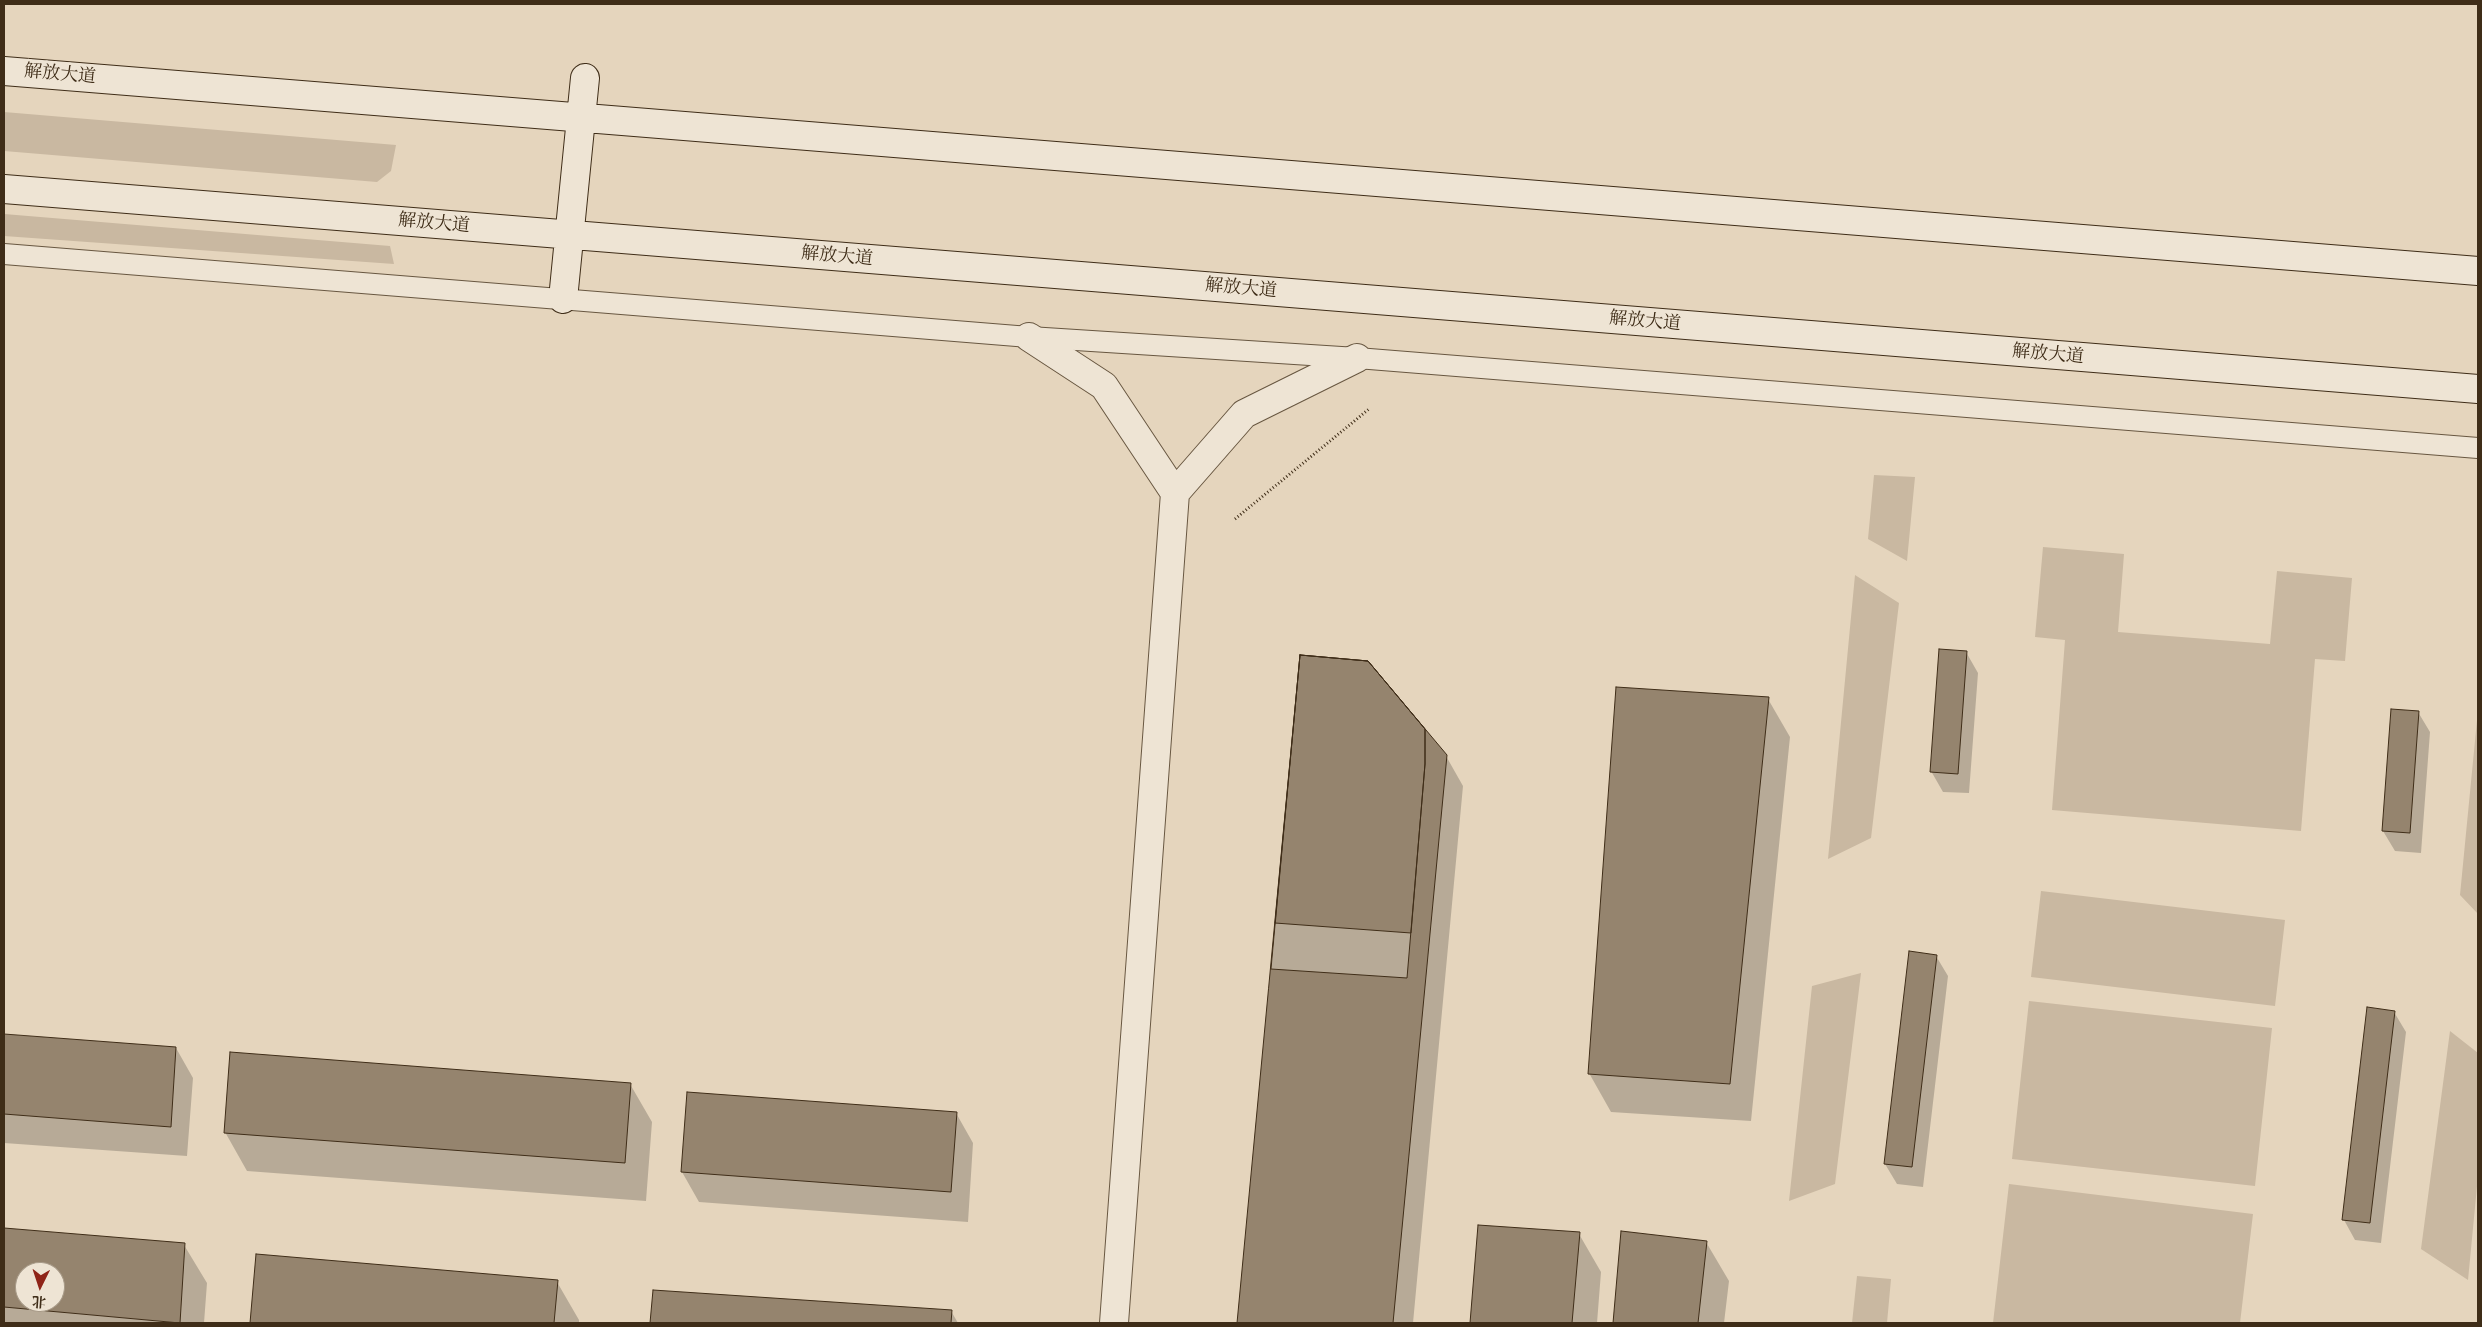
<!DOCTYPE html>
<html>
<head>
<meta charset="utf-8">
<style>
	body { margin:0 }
	#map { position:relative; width:2482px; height:1327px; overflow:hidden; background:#e5d5bd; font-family:Cardo,"Noto Serif SC",serif }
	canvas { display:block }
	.frame { position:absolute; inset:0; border:5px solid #3f2d18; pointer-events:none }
	.north { position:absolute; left:15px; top:1262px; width:50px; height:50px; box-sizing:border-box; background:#eee4d4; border:1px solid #a89b89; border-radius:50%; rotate:184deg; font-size:14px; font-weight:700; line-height:20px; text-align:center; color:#3f2d18 }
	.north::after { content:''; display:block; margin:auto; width:18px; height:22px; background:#8f2418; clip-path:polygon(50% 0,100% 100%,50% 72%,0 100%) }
</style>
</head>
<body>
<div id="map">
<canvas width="2482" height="1327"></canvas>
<div class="frame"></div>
<div class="north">北</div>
</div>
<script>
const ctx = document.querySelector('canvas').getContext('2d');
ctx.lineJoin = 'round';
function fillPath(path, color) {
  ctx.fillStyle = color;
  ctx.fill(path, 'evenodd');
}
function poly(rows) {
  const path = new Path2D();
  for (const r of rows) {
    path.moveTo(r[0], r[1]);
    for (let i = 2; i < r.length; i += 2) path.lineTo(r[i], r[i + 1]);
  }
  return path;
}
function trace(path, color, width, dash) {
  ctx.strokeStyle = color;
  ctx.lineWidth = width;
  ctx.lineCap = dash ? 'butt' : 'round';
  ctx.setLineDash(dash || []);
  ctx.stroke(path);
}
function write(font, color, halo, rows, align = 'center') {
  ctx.font = font + ' Cardo,"Noto Serif SC",serif';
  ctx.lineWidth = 5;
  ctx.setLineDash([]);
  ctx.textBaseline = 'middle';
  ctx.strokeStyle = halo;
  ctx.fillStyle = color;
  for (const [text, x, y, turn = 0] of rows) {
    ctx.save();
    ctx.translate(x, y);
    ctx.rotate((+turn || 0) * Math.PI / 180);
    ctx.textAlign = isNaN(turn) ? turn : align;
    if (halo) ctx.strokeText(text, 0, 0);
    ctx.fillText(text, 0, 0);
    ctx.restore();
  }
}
fillPath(poly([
	[4,112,396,145,391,171,377,182,4,151],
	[4,214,390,246,394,264,4,236],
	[1874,475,1915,477,1907,561,1868,539],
	[2043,547,2124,554,2118,632,2270,644,2277,571,2352,578,2345,661,2315,659,2301,831,2052,810,2065,640,2035,637],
	[1855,575,1899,603,1871,838,1828,859],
	[2478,710,2478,914,2460,895],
	[2041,891,2285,920,2275,1006,2031,977],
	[1861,973,1835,1184,1789,1201,1812,986],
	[2029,1001,2272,1028,2255,1186,2012,1159],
	[2450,1031,2478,1053,2478,1176,2468,1280,2421,1249],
	[2009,1184,2253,1214,2240,1323,1993,1323],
	[1857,1276,1891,1279,1887,1323,1852,1323]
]), '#c9b8a1');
fillPath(poly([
	[1966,652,1978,673,1969,793,1943,792,1931,771],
	[1301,656,1446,756,1463,786,1413,1323,1238,1323],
	[1768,699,1790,737,1751,1121,1611,1112,1589,1073],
	[2418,712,2430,732,2421,853,2395,851,2383,831],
	[1936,956,1948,976,1923,1187,1897,1184,1885,1164],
	[2394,1012,2406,1032,2381,1243,2355,1240,2344,1220],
	[4,1035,176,1048,193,1078,187,1156,4,1143],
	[630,1084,652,1122,646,1201,247,1171,225,1132],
	[956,1113,973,1143,968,1222,699,1202,682,1172],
	[1479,1226,1579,1234,1601,1272,1597,1323,1471,1323],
	[4,1230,184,1245,207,1283,204,1323,4,1323],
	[25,1272,55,1272,55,1302,25,1302],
	[1623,1233,1706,1242,1729,1281,1724,1323,1614,1323],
	[257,1255,557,1282,579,1320,579,1323,251,1323],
	[654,1291,951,1311,958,1323,652,1323]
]), '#0003');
const building = poly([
	[1939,649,1967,651,1958,774,1930,772,1939,649],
	[1300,655,1368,661,1447,755,1393,1323,1237,1323,1300,655],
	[1300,655,1368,661,1425,729,1425,764,1407,978,1271,969,1300,655],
	[1300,655,1368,661,1425,729,1425,764,1411,933,1275,923,1300,655],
	[1616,687,1769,697,1730,1084,1588,1074,1616,687],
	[2391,709,2419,711,2410,833,2382,831,2391,709],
	[1909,951,1937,955,1912,1167,1884,1164,1909,951],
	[2367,1007,2395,1011,2370,1223,2342,1220,2367,1007],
	[4,1034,176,1047,171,1127,4,1114,4,1034],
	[230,1052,631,1083,625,1163,224,1133,230,1052],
	[687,1092,957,1112,951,1192,681,1172,687,1092],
	[1478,1225,1580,1232,1572,1323,1470,1323,1478,1225],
	[4,1228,185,1243,180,1323,4,1307,4,1228],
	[25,1272,55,1272,55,1302,25,1302,25,1272],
	[1621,1231,1707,1241,1698,1323,1613,1323,1621,1231],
	[256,1254,558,1280,554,1323,250,1323,256,1254],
	[653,1290,952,1310,951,1323,650,1323,653,1290]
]);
fillPath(building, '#95846e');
trace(building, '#3f2d18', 1);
const service = poly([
	[4,254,1029,337,1357,358,2478,448]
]);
const minor = poly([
	[1029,337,1104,386,1175,493],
	[1114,1323,1175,493,1244,414,1357,358]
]);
const secondary = poly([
	[4,71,2478,271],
	[4,189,2478,389],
	[563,299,585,78]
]);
trace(service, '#685741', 22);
trace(minor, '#685741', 30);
trace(secondary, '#3f2d18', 30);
trace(poly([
	[1235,519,1369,409]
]), '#3f2d18', 3, [1, 2.5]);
trace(service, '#eee4d4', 20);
trace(minor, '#eee4d4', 28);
trace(secondary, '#eee4d4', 28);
write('18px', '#3f2d18', '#eee4d4', [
	["解放大道",60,75,5],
	["解放大道",434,224,5],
	["解放大道",837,257,5],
	["解放大道",1241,289,5],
	["解放大道",1645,322,5],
	["解放大道",2048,355,5]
]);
</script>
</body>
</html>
